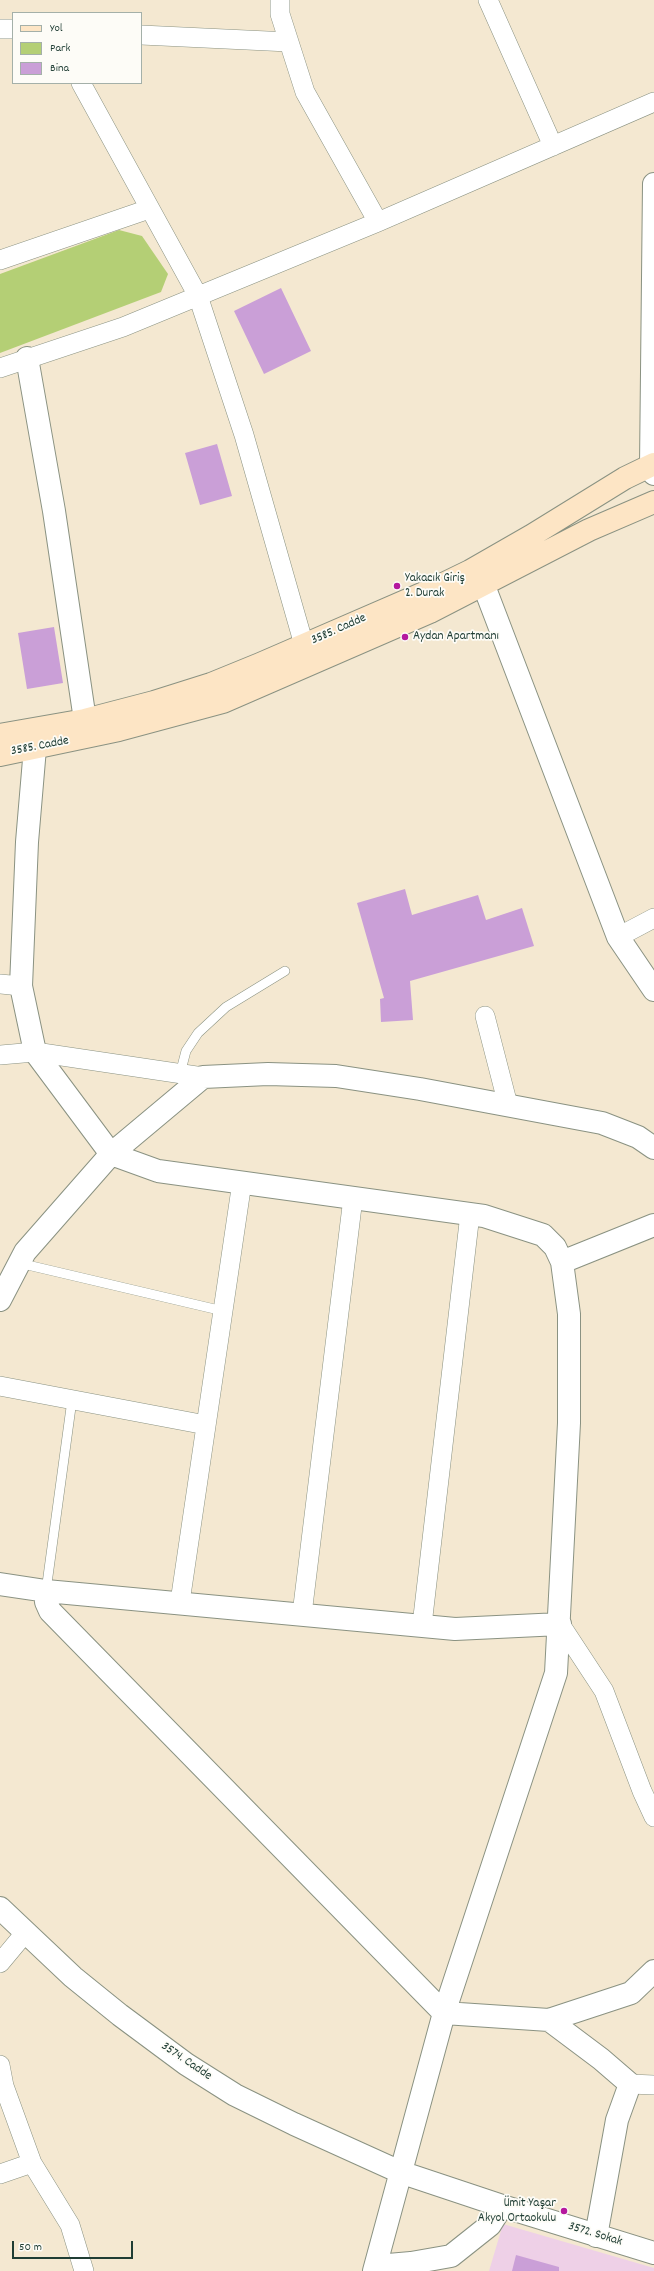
<!DOCTYPE html>
<html>
<head>
<meta charset="utf-8">
<style>
	body { margin:0 }
	#map { position:relative; width:654px; height:2271px; overflow:hidden; background:#f4e8d1; font-family:Dekko,sans-serif }
	canvas { display:block }
	.legend { position:absolute; left:12px; top:12px; width:130px; height:72px; box-sizing:border-box; background:#fdfcf7; border:1px solid #a4b0a9; margin:0; padding:5px 7px; list-style:none; font-size:12px; color:#1f3d34 }
	.legend li { display:flex; align-items:center; gap:8px; height:20px }
	.legend b { width:20px; border:1px solid #a4b0a9 }
	.scale { position:absolute; left:12px; top:2241px; width:121px; height:18px; box-sizing:border-box; border:2px solid #1f3d34; border-top:0; padding-left:5px; font-size:12px; line-height:14px; white-space:nowrap; color:#1f3d34; -webkit-text-stroke:3px #fdfcf7; paint-order:stroke }
</style>
</head>
<body>
<div id="map">
<canvas width="654" height="2271"></canvas>
<ul class="legend">
<li><b style="height:5px;background:#fde5c5"></b>Yol</li>
<li><b style="height:11px;background:#b4cf75"></b>Park</li>
<li><b style="height:11px;background:#ca9fd7"></b>Bina</li>
</ul>
<div class="scale">50 m</div>
</div>
<script>
const ctx = document.querySelector('canvas').getContext('2d');
ctx.lineJoin = 'round';
function fillPath(path, color) {
  ctx.fillStyle = color;
  ctx.fill(path, 'evenodd');
}
function poly(rows) {
  const path = new Path2D();
  for (const r of rows) {
    path.moveTo(r[0], r[1]);
    for (let i = 2; i < r.length; i += 2) path.lineTo(r[i], r[i + 1]);
  }
  return path;
}
function trace(path, color, width, dash) {
  ctx.strokeStyle = color;
  ctx.lineWidth = width;
  ctx.lineCap = dash ? 'butt' : 'round';
  ctx.setLineDash(dash || []);
  ctx.stroke(path);
}
function write(font, color, halo, rows, align = 'center') {
  ctx.font = font + ' Dekko,sans-serif';
  ctx.lineWidth = 3.5;
  ctx.setLineDash([]);
  ctx.textBaseline = 'middle';
  ctx.strokeStyle = halo;
  ctx.fillStyle = color;
  for (const [text, x, y, turn = 0] of rows) {
    ctx.save();
    ctx.translate(x, y);
    ctx.rotate((+turn || 0) * Math.PI / 180);
    ctx.textAlign = isNaN(turn) ? turn : align;
    if (halo) ctx.strokeText(text, 0, 0);
    ctx.fillText(text, 0, 0);
    ctx.restore();
  }
}
fillPath(poly([
	[503,2224,654,2268,654,2271,489,2271]
]), '#eed0e7');
fillPath(poly([
	[119,230,142,236,168,274,161,292,0,353,0,274]
]), '#b4cf75');
fillPath(poly([
	[281,288,311,351,264,374,234,311],
	[217,444,232,496,200,505,185,453],
	[54,627,63,683,27,689,18,633],
	[405,889,412,915,478,895,486,920,522,908,534,946,410,981,413,1020,381,1022,380,999,384,998,357,903],
	[516,2255,559,2267,559,2271,512,2271]
]), '#ca9fd7');
const service = poly([
	[180,1074,186,1051,198,1033,226,1007,285,971],
	[19,1263,223,1311],
	[46,1591,72,1400]
]);
const minor = poly([
	[280,0,280,14,305,92,378,222],
	[488,0,553,146],
	[0,29,13,29],
	[141,35,289,42],
	[81,83,198,296,244,435,304,645],
	[0,260,149,209],
	[0,368,123,327,378,222,654,102],
	[618,937,654,918],
	[0,984,21,986],
	[485,1016,508,1105],
	[0,1055,35,1052,203,1077],
	[0,1386,206,1425],
	[180,1602,242,1182],
	[302,1614,353,1198],
	[560,1624,604,1691,642,1791,654,1817],
	[422,1625,470,1214],
	[0,1963,25,1933],
	[0,2065,4,2086,32,2163,70,2225,84,2271],
	[630,2084,654,2085],
	[0,2174,32,2163]
]);
const tertiary = poly([
	[654,184,651,466,654,474],
	[27,358,54,511,85,720],
	[484,586,618,937,654,990],
	[35,748,27,842,21,986,35,1052,111,1154,158,1171,484,1216,543,1235,555,1247,562,1262,569,1314,569,1423,556,1673,444,2013,374,2271],
	[562,1262,654,1225],
	[0,1300,25,1252,111,1154,203,1077,268,1074,336,1076,420,1089,602,1123,638,1137,654,1148],
	[0,1584,46,1591,455,1629,560,1624],
	[46,1591,46,1602,50,1611,444,2013,549,2020,631,1993,654,1971],
	[0,1908,73,1977,120,2015,186,2064,235,2095,294,2124,400,2172,502,2206,654,2253],
	[549,2020,601,2059,630,2084,617,2120,596,2236],
	[377,2266,411,2263,451,2256,490,2225,502,2206]
]);
const secondary = poly([
	[0,735,85,720,154,702,211,684,260,664,433,589,470,571,531,536,625,478,654,464],
	[0,755,119,730,223,702,430,612,589,530,654,502]
]);
trace(service, '#8a9282', 10);
trace(minor, '#8a9282', 20);
trace(tertiary, '#8a9282', 24);
trace(secondary, '#8a9282', 24);
trace(service, '#fff', 9);
trace(minor, '#fff', 19);
trace(tertiary, '#fff', 22);
trace(secondary, '#fde5c5', 22);
for (const [x, y, r, color] of [
	[397,586,4,"#b5179e"],
	[405,637,4,"#b5179e"],
	[564,2211,4,"#b5179e"]
]) {
  const dot = new Path2D();
  dot.arc(x, y, r, 0, 2 * Math.PI);
  ctx.fillStyle = color;
  ctx.fill(dot);
  trace(dot, '#fdfcf7', 1.5);
}
write('13px', '#1f3d34', '#fdfcf7', [
	["Yakacık Giriş",405,579],
	["2. Durak",405,594],
	["Aydan Apartmanı",413,637],
	["Ümit Yaşar",556,2204,"right"],
	["Akyol Ortaokulu",556,2219,"right"]
], 'left');
write('13px', '#1f3d34', '#fdfcf7', [
	["3585. Cadde",339,630,-24],
	["3585. Cadde",40,747,-11],
	["3574. Cadde",186,2062,34],
	["3572. Sokak",595,2235,17]
]);
</script>
</body>
</html>
